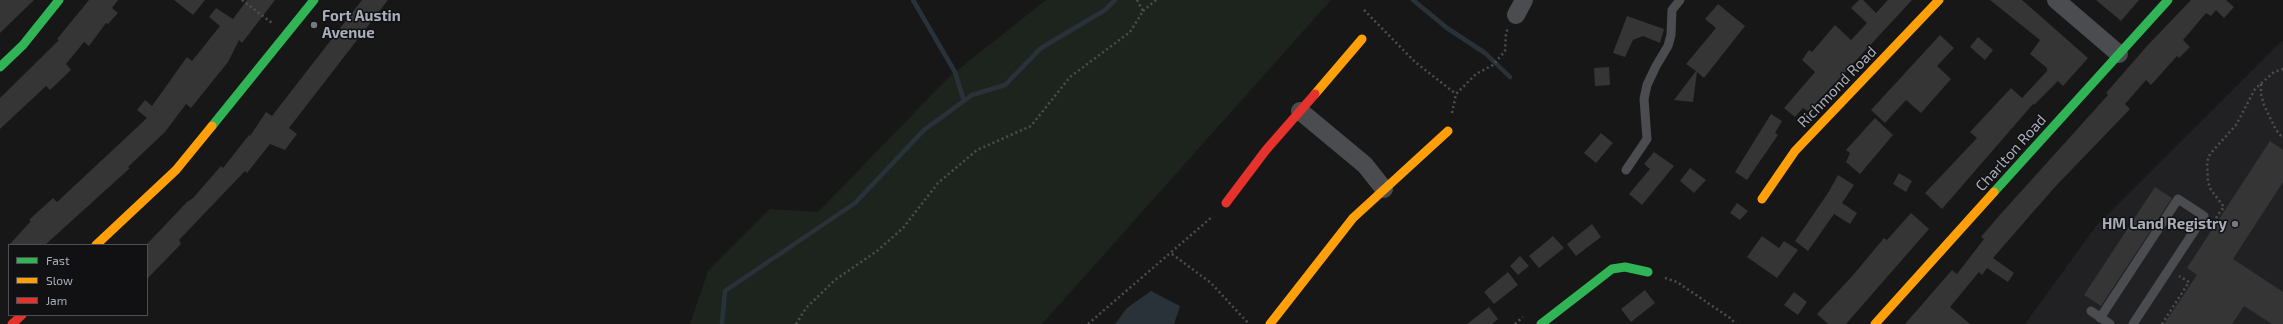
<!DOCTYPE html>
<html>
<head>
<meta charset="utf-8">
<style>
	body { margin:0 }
	#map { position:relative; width:2283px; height:324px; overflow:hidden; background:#171717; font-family:"Exo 2",sans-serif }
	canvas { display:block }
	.legend { position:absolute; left:8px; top:244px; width:140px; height:72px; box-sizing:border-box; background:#111113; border:1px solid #4d4f55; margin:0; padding:5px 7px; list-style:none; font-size:12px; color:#a8adb8 }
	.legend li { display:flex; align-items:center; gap:8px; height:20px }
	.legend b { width:20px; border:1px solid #4d4f55 }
</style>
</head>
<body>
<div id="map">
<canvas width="2283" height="324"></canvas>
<ul class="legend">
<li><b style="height:5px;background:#30b455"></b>Fast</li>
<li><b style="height:5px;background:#ff9f0a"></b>Slow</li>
<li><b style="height:5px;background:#e5322d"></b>Jam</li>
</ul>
</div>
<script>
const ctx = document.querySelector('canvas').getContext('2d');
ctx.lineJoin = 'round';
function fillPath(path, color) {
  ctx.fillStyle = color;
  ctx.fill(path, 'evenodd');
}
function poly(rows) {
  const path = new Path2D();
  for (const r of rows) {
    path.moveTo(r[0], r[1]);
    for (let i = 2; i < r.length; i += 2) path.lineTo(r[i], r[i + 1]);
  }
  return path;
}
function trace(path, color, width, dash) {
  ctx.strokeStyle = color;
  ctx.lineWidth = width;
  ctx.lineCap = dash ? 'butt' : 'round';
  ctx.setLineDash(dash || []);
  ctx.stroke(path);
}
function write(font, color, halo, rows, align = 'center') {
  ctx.font = font + ' "Exo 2",sans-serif';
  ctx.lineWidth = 3;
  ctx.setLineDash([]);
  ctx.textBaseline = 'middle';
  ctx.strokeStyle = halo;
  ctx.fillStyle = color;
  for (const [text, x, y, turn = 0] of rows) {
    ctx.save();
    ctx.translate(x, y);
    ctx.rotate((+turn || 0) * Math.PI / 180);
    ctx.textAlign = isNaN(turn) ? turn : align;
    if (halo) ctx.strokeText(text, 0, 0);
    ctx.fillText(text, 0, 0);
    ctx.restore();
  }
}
fillPath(poly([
	[2283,40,2283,324,2025,324,2096,226]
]), '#212123');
fillPath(poly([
	[1046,0,1331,0,1042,324,690,324,708,271,770,209,818,212,950,76]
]), '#1d241e');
fillPath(poly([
	[1151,291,1180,306,1174,324,1115,324,1127,308]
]), '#2a3239');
trace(poly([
	[913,0,955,72,964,101],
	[1413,0,1447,28,1485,53,1510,77],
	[722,324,725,291,855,203,924,130,972,95,1005,85,1041,48,1105,10,1115,0]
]), '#2a3239', 4.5);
fillPath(poly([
	[0,0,34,0,0,33],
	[89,0,118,0,112,8,118,13,108,24,106,23,89,46,84,42,66,64,71,70,50,90,46,86,0,129,0,98,59,40,57,39],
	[174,0,205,0,193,15],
	[247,0,275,0,242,43,239,40,228,62,191,108,186,104,165,132,128,167,130,168,45,245,9,245,31,221,29,220,53,198,57,202,147,118,137,110,145,100,152,106,187,57,192,61,220,26,209,17,216,8,233,19],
	[362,0,388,0,289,128,297,134,285,150,270,144,247,173,245,171,179,240,181,244,147,279,147,244,187,202,193,198,221,166,223,168,249,135,250,136,266,112,272,116],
	[1859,0,1863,0,1876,13,1888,0,1912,0,1836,82,1808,111,1803,108,1795,117,1784,108,1815,72,1802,60,1809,50,1812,52,1835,25,1851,40,1867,23,1851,8],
	[1990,0,2022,0,2088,58,2063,86,2058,81,2034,105,2033,104,1942,209,1925,193,1977,138,1970,132,2011,88,2022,98,2047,71,2047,68,2030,54,2040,40],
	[2096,0,2139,0,2121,21],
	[2191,0,2226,0,2234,7,2224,18,2216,10,2211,16,2206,13,2183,40,2190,47,2179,58,2177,56,2151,85,2146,80,2125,104,2130,109,2054,188,1993,258,2014,273,2008,282,1987,268,1982,275,1979,272,1950,307,1970,324,1905,324,1952,270,1957,274,1984,239,1981,237,1998,217,2108,95,2106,93,2147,46],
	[1718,4,1745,26,1704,78,1697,72,1693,102,1674,100,1696,71,1686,64,1716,28,1705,19],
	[1627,16,1664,29,1660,43,1643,36,1633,40,1625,57,1613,53],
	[1940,35,1954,48,1937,66,1951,79,1921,113,1906,100,1885,123,1871,110],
	[1978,37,1993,50,1985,60,1970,47],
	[1609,67,1610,85,1595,86,1594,68],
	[1771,114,1782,121,1775,133,1778,135,1747,180,1735,172],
	[1875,118,1893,135,1860,174,1846,162,1850,153,1846,150],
	[1601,133,1613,143,1596,163,1584,153],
	[2270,141,2283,150,2283,182,2233,259,2283,292,2283,324,2272,324,2244,306,2232,324,2164,324,2197,275,2187,268],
	[1654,152,1674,166,1642,205,1629,194,1650,169,1644,164],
	[1690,168,1706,180,1694,193,1680,181],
	[1899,173,1912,181,1906,192,1893,184],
	[1838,175,1854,185,1842,203,1857,213,1850,224,1834,214,1808,251,1795,241,1828,193],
	[2155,187,2172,198,2101,306,2084,295],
	[1737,203,1748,211,1740,220,1730,213],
	[1911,213,1929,229,1846,324,1828,324,1817,314,1854,274,1884,238,1887,240],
	[1592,224,1601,237,1576,256,1567,244],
	[1553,236,1564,248,1539,268,1529,256],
	[1762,236,1779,248,1784,241,1798,250,1777,278,1747,257],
	[1520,256,1529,266,1518,275,1510,266],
	[1508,272,1518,285,1494,304,1484,292],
	[1645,290,1655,303,1631,322,1621,309],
	[1794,292,1807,302,1798,315,1784,305],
	[1489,307,1498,319,1492,324,1467,324]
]), '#353536');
trace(poly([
	[242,0,272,23],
	[1364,10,1415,62,1456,94],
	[1143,11,1156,0],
	[2261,84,2261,94,2264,105,2276,130,2283,138],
	[1452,113,1456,94,1476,74,1493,65,1505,51,1506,33,1508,28],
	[2222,210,2224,207,2211,190,2208,182,2207,162,2210,154,2236,125,2255,89,2274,72,2283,69],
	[2216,218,2222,209],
	[1172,254,1211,283,1249,324],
	[1665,278,1677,282,1730,318,1736,324],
	[796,324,806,308,835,280,877,251,903,228,938,183,977,150,1031,126,1070,77,1130,32,1143,11,1137,0],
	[1088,324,1213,216],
	[1515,324,1523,317],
	[2162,324,2189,282,2179,276]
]), '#4d4e52', 2.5, [2, 3]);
trace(poly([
	[1626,170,1647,139,1644,99,1647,85,1656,66,1668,46,1671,35,1672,10,1680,0],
	[2091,311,2110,324],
	[2100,318,2178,199,2204,216,2133,324]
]), '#4b4c50', 9);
trace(poly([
	[2056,0,2119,54],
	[1516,15,1524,0],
	[1300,111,1365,165,1384,189]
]), '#4b4c50', 18);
trace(poly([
	[0,67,23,45,59,0],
	[212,126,314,0],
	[1994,192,2168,0],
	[1541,324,1612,269,1625,267,1648,272]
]), '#30b455', 9);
trace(poly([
	[1315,94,1362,39],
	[1762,199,1795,151,1939,0],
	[96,245,176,170,212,126],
	[1270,324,1353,218,1448,131],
	[1875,324,1994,192]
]), '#ff9f0a', 9);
trace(poly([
	[1226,203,1266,150,1315,94],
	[12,324,22,315]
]), '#e5322d', 9);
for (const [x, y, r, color] of [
	[314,25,4,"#757880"],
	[2235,224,4,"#757880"]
]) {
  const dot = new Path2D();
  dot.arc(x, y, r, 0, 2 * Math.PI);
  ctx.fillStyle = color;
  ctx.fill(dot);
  trace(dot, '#111113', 1.5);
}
write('bold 15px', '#a8adb8', '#111113', [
	["Fort Austin",322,16],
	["Avenue",322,33],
	["HM Land Registry",2227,224,"right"]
], 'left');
write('15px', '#a8adb8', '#111113', [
	["Richmond Road",1837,87,-46],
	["Charlton Road",2011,153,-48]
]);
</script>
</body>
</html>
